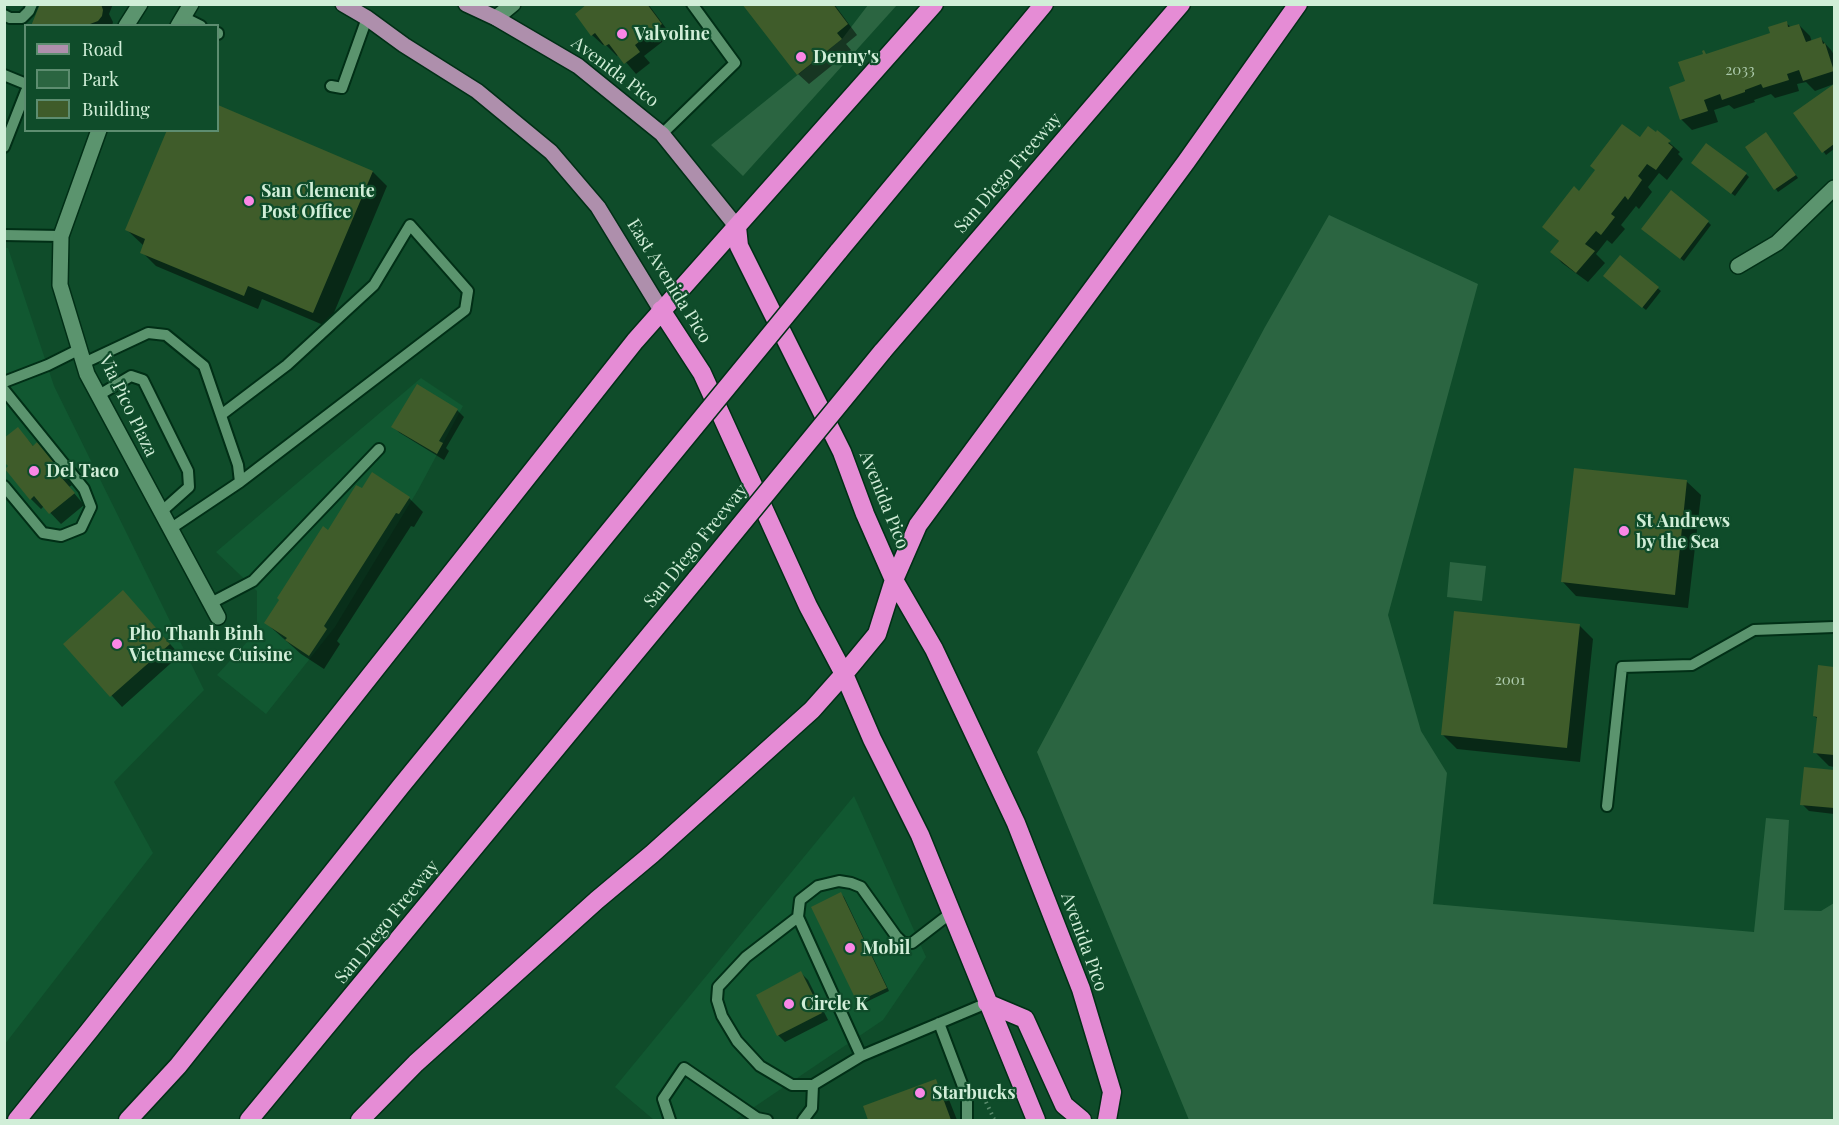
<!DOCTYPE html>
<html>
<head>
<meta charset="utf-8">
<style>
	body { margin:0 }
	#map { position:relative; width:1839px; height:1125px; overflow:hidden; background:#0f4c2a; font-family:"Playfair Display",serif }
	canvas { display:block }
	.frame { position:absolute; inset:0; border:6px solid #d1eed8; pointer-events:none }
	.legend { position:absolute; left:24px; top:24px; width:195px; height:108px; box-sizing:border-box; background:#0f4c2a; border:2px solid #5d8d70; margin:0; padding:8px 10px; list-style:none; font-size:18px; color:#d1eed8 }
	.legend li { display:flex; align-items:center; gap:12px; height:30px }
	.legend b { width:30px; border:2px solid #5d8d70 }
</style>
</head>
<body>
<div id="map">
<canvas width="1839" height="1125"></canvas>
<div class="frame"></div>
<ul class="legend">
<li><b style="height:8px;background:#ae8fac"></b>Road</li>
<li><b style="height:16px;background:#2b6541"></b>Park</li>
<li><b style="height:16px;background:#3f5c2a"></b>Building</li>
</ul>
</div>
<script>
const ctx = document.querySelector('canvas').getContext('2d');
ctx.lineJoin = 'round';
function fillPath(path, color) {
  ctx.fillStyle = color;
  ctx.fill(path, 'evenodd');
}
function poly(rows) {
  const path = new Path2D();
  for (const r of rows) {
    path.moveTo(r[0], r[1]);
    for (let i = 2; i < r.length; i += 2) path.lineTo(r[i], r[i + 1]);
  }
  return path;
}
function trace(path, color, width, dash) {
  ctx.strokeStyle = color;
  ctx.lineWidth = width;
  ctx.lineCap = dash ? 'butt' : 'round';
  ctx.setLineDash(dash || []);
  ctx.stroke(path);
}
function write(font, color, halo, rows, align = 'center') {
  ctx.font = font + ' "Playfair Display",serif';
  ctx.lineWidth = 4.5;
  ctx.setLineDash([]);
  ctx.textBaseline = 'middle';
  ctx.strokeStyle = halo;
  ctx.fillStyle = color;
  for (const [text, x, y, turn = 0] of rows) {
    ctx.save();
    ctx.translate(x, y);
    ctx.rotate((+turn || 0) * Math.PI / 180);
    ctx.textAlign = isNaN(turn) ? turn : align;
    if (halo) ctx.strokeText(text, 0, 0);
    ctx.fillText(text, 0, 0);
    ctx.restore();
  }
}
fillPath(poly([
	[4,248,8,248,54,386,204,690,114,782,153,853,5,1044],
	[421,378,463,406,418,490,335,627,266,714,217,675,257,631,257,591,216,552],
	[854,796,926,957,883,1020,735,1120,654,1120,615,1087]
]), '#115831');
fillPath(poly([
	[868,5,897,5,743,176,711,145,842,39],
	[1329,215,1478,284,1388,615,1421,731,1447,773,1433,904,1754,932,1766,818,1789,820,1784,910,1821,911,1834,903,1834,1120,1189,1120,1037,752,1265,327],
	[1450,562,1486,566,1482,601,1447,597]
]), '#2b6541');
fillPath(poly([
	[39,4,113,4,109,14,113,22,112,26,33,26,41,5],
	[590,4,648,4,671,35,644,56,650,63,636,74,619,54,617,56,605,44,603,45,592,35],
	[744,4,834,4,857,35,846,44,851,50,809,84,798,74],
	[1786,23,1792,28,1799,25,1810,36,1812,42,1821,39,1831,50,1834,55,1834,84,1815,91,1806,82,1797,84,1799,91,1775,98,1771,94,1754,100,1755,102,1734,109,1729,105,1714,110,1718,122,1692,130,1681,119,1686,82,1772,34],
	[1834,86,1834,149,1826,155,1796,113],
	[218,106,373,172,387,186,328,327,262,299,258,309,156,266,142,252,144,246,127,230,218,130],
	[1658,133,1680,152,1678,154,1683,159,1667,180,1659,173,1648,187,1652,192,1639,209,1636,206,1621,225,1625,229,1612,244,1607,240,1596,254,1605,263,1588,282,1562,263,1552,252,1560,242,1544,227,1640,139],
	[1769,137,1798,178,1778,192,1747,148],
	[1696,166,1746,174,1749,177,1735,196],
	[1708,222,1711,225,1684,261,1646,232],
	[1620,258,1661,291,1646,310,1608,279],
	[457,410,464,417,446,448,449,451,444,460,400,433,393,427],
	[28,440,34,447,47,455,72,485,69,487,84,505,61,524,44,506,41,509,31,499],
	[372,474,409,498,423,512,414,527,411,526,337,641,340,644,324,669,301,654,266,623,328,532,362,490],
	[1686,481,1701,495,1688,608,1576,596,1562,581],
	[133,603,180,655,122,707,65,644],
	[1579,625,1593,639,1580,762,1457,749,1443,735],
	[1819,666,1834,668,1834,767,1829,766,1815,752,1818,719,1814,716],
	[1805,769,1834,771,1834,814,1809,811,1802,804],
	[841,894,844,897,889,991,862,1004,859,1001,813,908],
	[801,973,808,980,828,1020,785,1042,778,1035],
	[935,1081,946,1092,957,1120,869,1120,865,1107]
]), '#0007');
fillPath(poly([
	[40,4,101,4,103,10,102,16,98,21,90,24,89,26,31,26],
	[587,4,647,4,662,24,635,45,640,52,624,64,609,44,605,46,595,33,591,36,575,14],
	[742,4,833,4,848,24,837,33,842,39,797,75],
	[1787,21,1788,27,1799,24,1806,42,1821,37,1823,44,1825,43,1834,71,1803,81,1799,70,1787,74,1789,80,1763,88,1761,84,1745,90,1745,92,1722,100,1720,94,1704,100,1708,111,1680,120,1669,87,1685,81,1678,62,1703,54,1702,51,1704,50,1706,54,1770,33,1768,27],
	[1834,84,1834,144,1822,153,1793,113],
	[218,105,373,171,313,313,248,286,244,296,140,253,145,239,125,230,167,130,218,130],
	[1622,124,1640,137,1648,126,1656,132,1657,130,1671,141,1668,143,1673,147,1656,170,1647,164,1638,176,1642,180,1628,200,1625,196,1611,214,1615,217,1601,235,1596,231,1585,244,1595,251,1576,273,1550,252,1559,241,1542,227,1574,186,1579,191,1595,170,1590,166],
	[1766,132,1796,175,1774,190,1745,147],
	[1706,143,1747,173,1731,194,1691,163],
	[1671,190,1709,221,1680,259,1641,229],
	[1620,255,1659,287,1642,308,1603,276],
	[417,384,458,409,439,441,443,443,437,454,391,427],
	[18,427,33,446,37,442,63,473,60,476,75,493,49,514,34,496,30,500,5,469,8,466,4,462,4,438],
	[1574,468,1687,480,1675,595,1561,582],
	[372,472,410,497,399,514,396,513,324,626,327,629,309,656,285,640,287,638,264,623,279,600,277,598,323,526,328,530,356,485,362,488],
	[123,590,170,644,110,697,63,644],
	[1454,611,1580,624,1567,748,1441,735],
	[1818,665,1834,667,1834,755,1813,753,1817,717,1813,716],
	[1804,767,1834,770,1834,808,1800,805],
	[841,892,887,988,857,1002,811,907],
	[801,971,822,1013,777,1036,756,995],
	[936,1079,951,1120,868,1120,863,1106]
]), '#3f5c2a');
const lane = poly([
	[4,15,10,18,22,18,29,11,32,4],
	[183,17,201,26],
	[218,33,218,34],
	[4,75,26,84],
	[331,86,342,88,367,18],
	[662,134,735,63,692,4],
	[4,147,26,91],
	[4,235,61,236],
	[84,363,148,333,166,335,204,366,238,465,240,482,170,529],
	[4,382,48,365,80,349],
	[4,390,84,489,91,507,81,528,61,536,43,533,4,486],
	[99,395,131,376,143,380,188,471,189,487,161,512],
	[221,415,287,365,374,285,410,225,468,291,465,310,240,482],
	[211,603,253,581,379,449],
	[1607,806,1622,667,1692,665,1754,630,1834,627],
	[798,917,746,957,718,987,717,1000,722,1016,737,1041,760,1066,792,1085,813,1085,861,1056,987,1003],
	[939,1023,967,1097,967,1120],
	[861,1056,798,917,800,900,818,886,839,881,851,883,861,887,896,936,903,943,912,943,951,913],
	[670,1120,663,1099,684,1068,757,1118,767,1120],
	[803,1120,812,1108,813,1085]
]);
const street = poly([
	[496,18,513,4],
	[126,26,140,4],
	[178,26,191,4],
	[99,130,61,236,60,285,87,374,218,617],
	[1738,266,1777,243,1834,188]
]);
const primary = poly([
	[343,4,367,18,404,45,477,91,551,152,598,207,661,310],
	[466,4,496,18,578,66,662,134,737,227]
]);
const highway = poly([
	[737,227,739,246,842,452,865,514,894,580,934,649,1016,823,1081,989,1112,1092,1107,1120],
	[838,252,1044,4],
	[661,310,702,373,808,606,844,674,872,739,920,835,1036,1120],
	[882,352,1181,4],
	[987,1003,1025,1019,1064,1105,1082,1120],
	[17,1120,89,1031,635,341,934,4],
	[128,1120,178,1066,401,786,656,474],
	[249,1120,697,578],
	[360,1120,416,1063,597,900,652,854,812,710,844,674,877,634,894,580,918,525,1186,162,1298,4]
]);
trace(lane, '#012f16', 14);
trace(street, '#012f16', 18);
trace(primary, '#012f16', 18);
trace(highway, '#012f16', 21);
trace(poly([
	[986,1102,994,1119,997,1120]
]), '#5b8c6e', 4, [1.5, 4.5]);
trace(lane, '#5b946e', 10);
trace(street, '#5b946e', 15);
trace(primary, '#ae8fac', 15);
trace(highway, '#e58cd5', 18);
const highwayBridge = poly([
	[656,474,838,252],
	[697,578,882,352]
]);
trace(highwayBridge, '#012f16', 21, []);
trace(highwayBridge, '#e58cd5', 18);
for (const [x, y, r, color] of [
	[622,34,6,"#fa87e7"],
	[801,57,6,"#fa87e7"],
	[249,201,6,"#fa87e7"],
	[34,471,6,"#fa87e7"],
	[1624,531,6,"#fa87e7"],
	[117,644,6,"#fa87e7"],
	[850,948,6,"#fa87e7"],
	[789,1004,6,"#fa87e7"],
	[920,1093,6,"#fa87e7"]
]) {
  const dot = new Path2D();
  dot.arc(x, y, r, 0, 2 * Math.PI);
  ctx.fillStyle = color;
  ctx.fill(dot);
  trace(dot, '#0f4c2a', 2);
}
write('15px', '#accaac', null, [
	["2033",1740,70],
	["2001",1510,680]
]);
write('bold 18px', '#d1eed8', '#0f4c2a', [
	["Valvoline",634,34],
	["Denny's",813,57],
	["San Clemente",261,191],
	["Post Office",261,212],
	["Del Taco",46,471],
	["St Andrews",1636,521],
	["by the Sea",1636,542],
	["Pho Thanh Binh",129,634],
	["Vietnamese Cuisine",129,655],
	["Mobil",862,948],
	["Circle K",801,1004],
	["Starbucks",932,1093]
], 'left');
write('18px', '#d1eed8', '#0f4c2a', [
	["Avenida Pico",615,72,37],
	["San Diego Freeway",1008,173,-49],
	["East Avenida Pico",669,281,58],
	["Via Pico Plaza",128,406,64],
	["Avenida Pico",884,500,68],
	["San Diego Freeway",696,546,-51],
	["San Diego Freeway",387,922,-51],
	["Avenida Pico",1084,942,70]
]);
</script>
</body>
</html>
